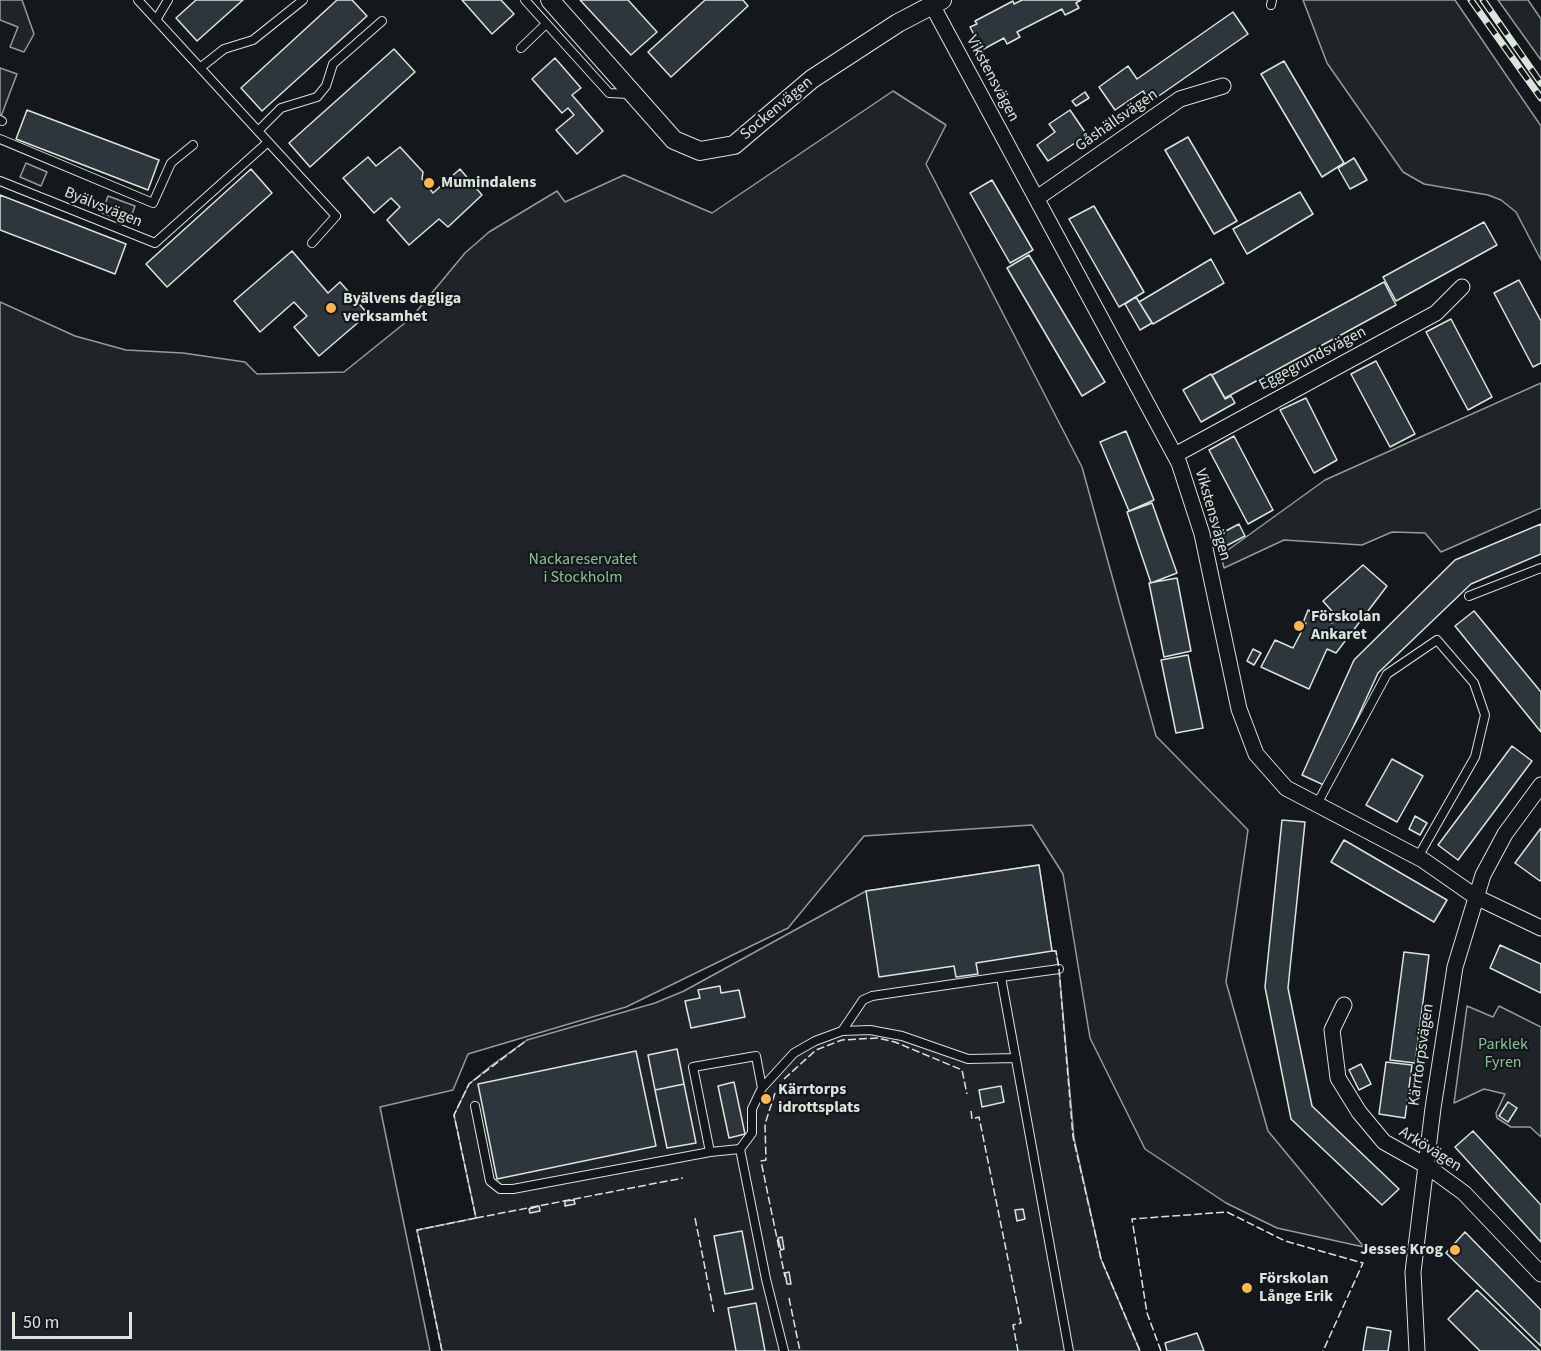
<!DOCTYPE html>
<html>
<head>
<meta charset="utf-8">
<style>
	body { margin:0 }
	#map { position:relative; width:1541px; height:1351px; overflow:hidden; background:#14181c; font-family:"Source Sans 3",sans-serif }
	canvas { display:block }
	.scale { position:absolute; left:12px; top:1312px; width:120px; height:27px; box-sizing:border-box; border:3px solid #d8e6dc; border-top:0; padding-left:8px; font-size:18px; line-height:21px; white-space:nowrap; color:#d8e6dc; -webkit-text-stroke:4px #14181c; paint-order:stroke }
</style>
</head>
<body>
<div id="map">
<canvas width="1541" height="1351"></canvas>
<div class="scale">50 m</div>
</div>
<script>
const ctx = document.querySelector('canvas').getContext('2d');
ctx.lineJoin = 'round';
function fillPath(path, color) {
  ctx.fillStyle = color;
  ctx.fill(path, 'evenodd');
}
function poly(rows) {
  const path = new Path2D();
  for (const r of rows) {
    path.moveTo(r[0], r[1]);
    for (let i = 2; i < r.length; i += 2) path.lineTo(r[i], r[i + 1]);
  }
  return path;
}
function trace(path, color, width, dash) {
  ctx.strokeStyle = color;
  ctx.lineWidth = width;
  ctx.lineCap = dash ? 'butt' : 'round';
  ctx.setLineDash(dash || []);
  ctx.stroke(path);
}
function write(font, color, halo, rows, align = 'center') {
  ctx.font = font + ' "Source Sans 3",sans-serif';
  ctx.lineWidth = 4.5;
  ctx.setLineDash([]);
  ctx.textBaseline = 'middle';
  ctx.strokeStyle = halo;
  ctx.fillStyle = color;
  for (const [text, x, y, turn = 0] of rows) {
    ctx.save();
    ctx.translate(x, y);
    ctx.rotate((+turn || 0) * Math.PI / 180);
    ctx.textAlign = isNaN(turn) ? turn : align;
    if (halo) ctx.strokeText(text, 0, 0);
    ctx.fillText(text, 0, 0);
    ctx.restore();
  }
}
const green = poly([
	[0,0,22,0,34,34,24,52,10,47,18,27,0,20,0,0],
	[1303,0,1455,0,1541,126,1541,260,1516,212,1501,200,1488,195,1424,184,1403,172,1327,63,1303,0],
	[1498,0,1528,0,1541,19,1541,60,1498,0],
	[0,68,17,74,0,119,0,68],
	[893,91,946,125,926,164,1082,467,1156,736,1248,830,1226,982,1268,1131,1364,1247,1277,1228,1226,1203,1145,1149,1090,1038,1063,874,1032,825,864,836,788,928,626,1007,468,1054,453,1090,380,1107,430,1351,0,1351,0,302,75,336,126,350,183,353,245,362,257,374,344,372,411,318,465,253,489,232,557,191,565,202,624,175,712,213,893,91],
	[26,163,47,172,41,186,20,177,26,163],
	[108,196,135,206,129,223,102,213,108,196],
	[1541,383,1541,508,1441,552,1425,533,1392,532,1362,545,1284,540,1224,568,1221,555,1325,480,1541,383],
	[1039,865,1052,951,1056,951,1059,969,1074,1138,1101,1259,1140,1351,442,1351,417,1230,476,1218,454,1115,469,1084,492,1065,527,1040,655,1003,684,991,866,891,1039,865],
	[1467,1006,1493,1017,1499,1006,1541,1027,1541,1137,1530,1127,1511,1127,1497,1118,1496,1113,1505,1094,1484,1089,1454,1103,1467,1006]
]);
fillPath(green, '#202428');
trace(green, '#939e99', 1.5);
const building = poly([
	[196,0,243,0,197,41,176,18,196,0],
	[337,0,352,0,367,16,262,111,241,88,337,0],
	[462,0,501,0,514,14,492,34,462,0],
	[580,0,628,0,657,32,631,55,580,0],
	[705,0,743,0,748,6,671,77,648,52,705,0],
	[1022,0,1081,0,1076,3,1079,8,1065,15,1062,9,1017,32,1020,37,1007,44,1004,38,982,50,970,27,977,24,975,21,1013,1,1014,4,1022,0],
	[1233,12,1248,34,1150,102,1143,91,1115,110,1099,87,1128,66,1137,79,1233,12],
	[394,49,415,72,310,167,289,143,394,49],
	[555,58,581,88,572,95,603,131,577,154,556,130,574,115,568,108,562,113,532,79,555,58],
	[1284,61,1344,163,1322,177,1261,74,1284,61],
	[1085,92,1089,98,1076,106,1072,101,1085,92],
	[27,110,159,160,148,190,16,139,27,110],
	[1070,110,1087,135,1048,161,1037,145,1055,132,1049,124,1070,110],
	[1188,137,1237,221,1214,234,1165,150,1188,137],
	[400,147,423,172,422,179,433,193,460,169,482,195,448,227,439,219,409,245,387,220,400,207,391,198,374,213,343,178,368,157,376,166,400,147],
	[1354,158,1367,180,1350,189,1338,168,1354,158],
	[251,169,272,193,167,287,146,264,251,169],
	[992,180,1033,250,1010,263,970,193,992,180],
	[1300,192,1313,214,1247,254,1233,229,1300,192],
	[0,195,126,244,115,274,0,230,0,195],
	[1094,206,1144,292,1119,307,1069,219,1094,206],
	[1484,222,1497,245,1396,301,1383,277,1484,222],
	[292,251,328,293,340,282,368,314,319,356,294,327,307,316,294,302,260,332,234,301,292,251],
	[1029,255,1105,382,1082,396,1007,268,1029,255],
	[1211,259,1224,283,1153,324,1139,302,1211,259],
	[1519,280,1541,321,1541,363,1533,367,1494,293,1519,280],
	[1384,282,1396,305,1225,398,1212,375,1384,282],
	[1136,297,1152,323,1140,330,1125,304,1136,297],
	[1451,319,1492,397,1468,410,1426,332,1451,319],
	[1376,361,1415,434,1390,447,1351,374,1376,361],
	[1211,374,1225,399,1231,396,1235,403,1201,422,1183,390,1211,374],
	[1306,398,1337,460,1314,473,1280,410,1306,398],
	[1126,431,1154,500,1129,511,1100,442,1126,431],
	[1234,436,1273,510,1248,524,1209,450,1234,436],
	[1152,503,1177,573,1151,583,1127,512,1152,503],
	[1239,524,1245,536,1226,546,1220,534,1239,524],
	[1541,524,1541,554,1471,584,1378,673,1326,786,1302,775,1354,660,1455,560,1541,524],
	[1363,565,1387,586,1336,653,1327,649,1309,689,1261,667,1275,640,1293,648,1306,623,1303,623,1308,610,1332,623,1337,617,1323,601,1363,565],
	[1177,578,1191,651,1164,657,1149,583,1177,578],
	[1474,611,1541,692,1541,732,1455,626,1474,611],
	[1253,649,1261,653,1254,665,1247,661,1253,649],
	[1188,655,1203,728,1176,733,1161,660,1188,655],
	[1512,746,1532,761,1458,860,1438,845,1512,746],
	[1392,759,1423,776,1397,822,1366,805,1392,759],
	[1415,816,1427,823,1420,835,1409,829,1415,816],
	[1282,820,1305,822,1288,988,1312,1106,1399,1189,1382,1205,1291,1119,1265,987,1282,820],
	[1541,828,1541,879,1540,881,1515,863,1541,828],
	[1344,840,1447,900,1434,922,1331,862,1344,840],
	[1039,865,1052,951,976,963,978,974,956,977,954,966,879,977,866,891,1039,865],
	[1500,945,1541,964,1541,993,1490,968,1500,945],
	[1404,952,1429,955,1415,1063,1390,1060,1404,952],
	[720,986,721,993,739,990,745,1017,691,1028,685,1001,700,998,698,990,720,986],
	[677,1049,684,1084,655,1090,648,1055,677,1049],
	[636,1051,656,1146,497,1179,478,1084,636,1051],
	[1386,1062,1412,1065,1405,1118,1379,1114,1386,1062],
	[1361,1064,1371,1084,1359,1090,1349,1070,1361,1064],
	[734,1082,745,1134,729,1138,718,1086,734,1082],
	[684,1084,696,1143,667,1148,655,1090,684,1084],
	[1001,1086,1004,1102,982,1107,979,1090,1001,1086],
	[1508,1102,1517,1108,1508,1122,1499,1116,1508,1102],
	[1473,1131,1541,1205,1541,1242,1455,1147,1473,1131],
	[574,1200,575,1204,565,1206,565,1201,574,1200],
	[539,1206,540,1211,530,1213,529,1209,539,1206],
	[1023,1209,1025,1219,1017,1221,1015,1210,1023,1209],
	[742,1231,753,1289,725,1294,714,1236,742,1231],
	[1465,1232,1541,1310,1541,1346,1446,1253,1465,1232],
	[782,1237,784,1249,781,1250,778,1238,782,1237],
	[789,1272,791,1284,787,1284,785,1273,789,1272],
	[1477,1290,1540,1351,1480,1351,1448,1319,1477,1290],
	[756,1303,765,1351,736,1351,728,1308,756,1303],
	[1367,1327,1391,1331,1388,1351,1363,1351,1367,1327],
	[1197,1333,1204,1351,1167,1351,1165,1343,1197,1333]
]);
fillPath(building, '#2c363c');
trace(building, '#d8e6dc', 1.5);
const service = poly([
	[138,0,336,216,312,243],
	[525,0,609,93,629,94],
	[1271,5,1272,0],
	[156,20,168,0],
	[521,48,546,24],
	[200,68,224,49,253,40,303,0],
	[0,120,2,121],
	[258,131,281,108,317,97,326,86,333,64,382,21],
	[0,139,153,203,171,163,193,145],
	[0,181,155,243,268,142],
	[1469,596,1541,568],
	[1317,804,1387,674,1437,640,1474,683,1485,715,1475,757,1418,857],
	[1001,977,1059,969],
	[842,1031,863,1000,872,996,1001,977,1069,1351],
	[475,1106,490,1181,500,1189,513,1189,710,1152,740,1149,766,1279,784,1351],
	[740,1149,752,1133,752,1109,762,1088],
	[710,1152,693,1067,756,1056,762,1088,794,1053,815,1041,842,1031,870,1030,902,1036,968,1059,1016,1058]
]);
const minor = poly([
	[932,5,1179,463,1202,534,1239,709,1256,754,1286,788,1423,860,1476,897,1541,928],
	[1037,198,1180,99,1223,86],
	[1175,455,1436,313,1462,287],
	[1344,1005,1332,1030,1338,1078,1359,1112,1384,1142,1427,1166,1464,1193,1541,1274],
	[1417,1351,1413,1272,1433,1108,1455,967,1483,875,1505,834,1541,785]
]);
const tertiary = poly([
	[550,0,674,140,700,151,734,145,812,79,898,23,942,0]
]);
trace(service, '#d8e6dc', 10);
trace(minor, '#d8e6dc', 17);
trace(tertiary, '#d8e6dc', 20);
trace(service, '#14181c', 8);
trace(minor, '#14181c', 15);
trace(tertiary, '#14181c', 18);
const rail = poly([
	[1471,0,1541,98],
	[1483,0,1541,83]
]);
trace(rail, '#d8e6dc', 7);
trace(rail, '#14181c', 4.5, [14]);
trace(poly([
	[1052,951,1056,951,1059,969,1073,1137,1101,1259,1140,1351],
	[784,1079,816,1050,842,1040,878,1038,895,1042,962,1070,967,1094],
	[775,1093,765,1124,766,1160,761,1161,785,1277],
	[971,1111,972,1119,979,1117,1021,1323,1013,1325,1018,1351],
	[476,1218,683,1178],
	[695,1218,714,1313],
	[789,1298,800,1351],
	[442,1351,417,1230,476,1218,454,1115,469,1084,527,1040],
	[1161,1351,1147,1313,1132,1219,1227,1212,1285,1241,1363,1263,1323,1351]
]), '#d8e6dc', 1.5, [8, 3]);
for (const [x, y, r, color] of [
	[429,183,6,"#ffb74d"],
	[331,308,6,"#ffb74d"],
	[1299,626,6,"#ffb74d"],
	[766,1099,6,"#ffb74d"],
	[1455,1250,6,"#ffb74d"],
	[1247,1288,6,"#ffb74d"]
]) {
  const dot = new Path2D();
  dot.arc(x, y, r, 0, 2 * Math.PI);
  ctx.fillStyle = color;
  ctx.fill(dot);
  trace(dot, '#14181c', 2);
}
write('16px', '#d8e6dc', '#14181c', [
	["Vikstensvägen",992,79,62],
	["Sockenvägen",777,109,-40],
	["Gåshällsvägen",1117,121,-35],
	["Byälvsvägen",103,208,22],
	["Eggegrundsvägen",1313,359,-28],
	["Vikstensvägen",1212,515,74],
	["Kärrtorpsvägen",1422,1055,-82],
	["Arkövägen",1430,1150,32]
]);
write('bold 16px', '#d8e6dc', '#14181c', [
	["Mumindalens",441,183],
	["Byälvens dagliga",343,299],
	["verksamhet",343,317],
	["Förskolan",1311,617],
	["Ankaret",1311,635],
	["Kärrtorps",778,1090],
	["idrottsplats",778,1108],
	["Jesses Krog",1443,1250,"right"],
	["Förskolan",1259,1279],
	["Långe Erik",1259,1297]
], 'left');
write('16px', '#8ac095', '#14181c', [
	["Nackareservatet",583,560],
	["i Stockholm",583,578],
	["Parklek",1503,1045],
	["Fyren",1503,1063]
]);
</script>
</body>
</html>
